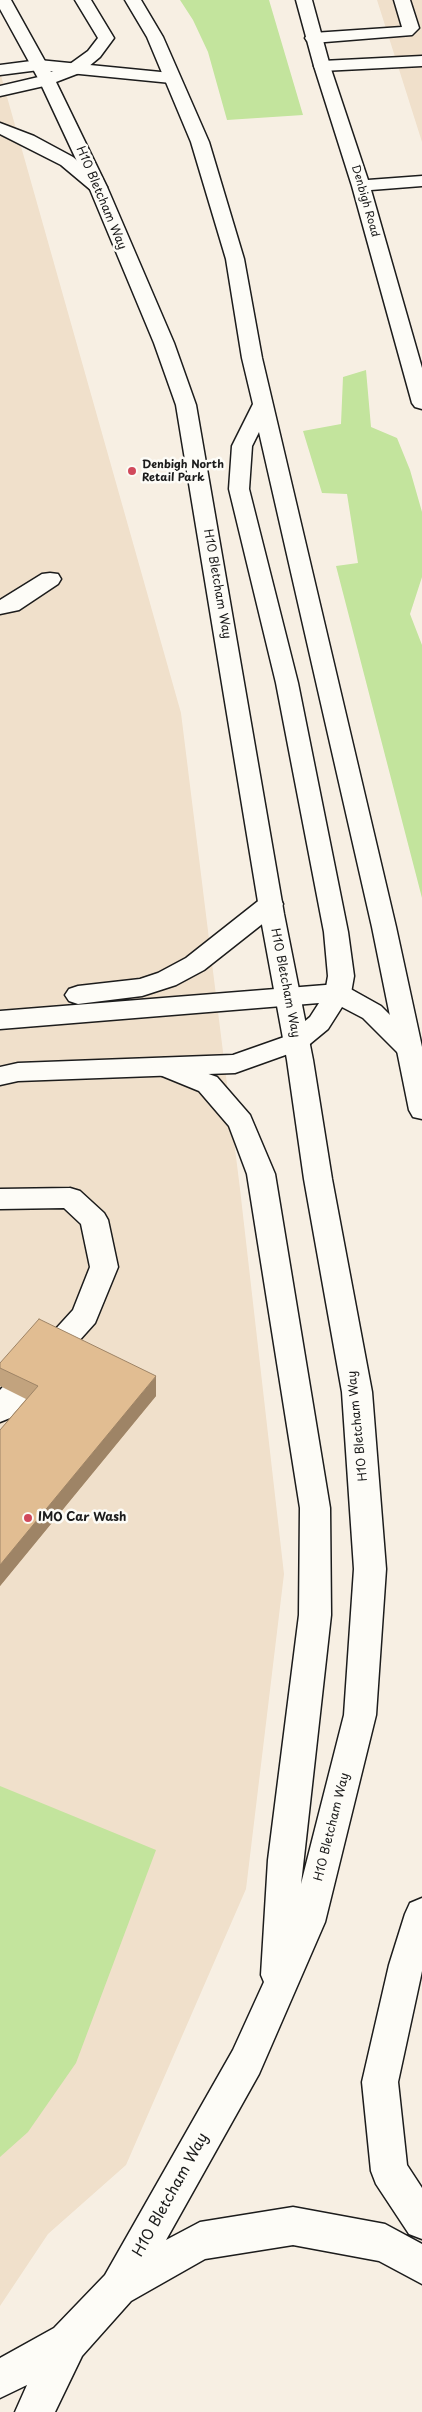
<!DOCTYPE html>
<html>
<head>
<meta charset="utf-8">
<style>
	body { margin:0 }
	canvas { display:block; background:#f7efe3 }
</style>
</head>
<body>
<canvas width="422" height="2412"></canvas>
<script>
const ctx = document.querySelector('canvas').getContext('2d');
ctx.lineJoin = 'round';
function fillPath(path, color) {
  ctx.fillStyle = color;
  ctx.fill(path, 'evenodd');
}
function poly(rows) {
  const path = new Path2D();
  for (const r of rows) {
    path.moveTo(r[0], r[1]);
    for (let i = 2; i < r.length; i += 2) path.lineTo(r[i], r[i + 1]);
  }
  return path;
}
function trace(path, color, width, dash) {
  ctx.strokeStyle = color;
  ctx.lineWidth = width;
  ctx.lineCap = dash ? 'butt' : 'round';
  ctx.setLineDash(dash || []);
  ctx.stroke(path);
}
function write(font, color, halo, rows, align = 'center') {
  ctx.font = font + ' "Playpen Sans",sans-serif';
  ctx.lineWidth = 5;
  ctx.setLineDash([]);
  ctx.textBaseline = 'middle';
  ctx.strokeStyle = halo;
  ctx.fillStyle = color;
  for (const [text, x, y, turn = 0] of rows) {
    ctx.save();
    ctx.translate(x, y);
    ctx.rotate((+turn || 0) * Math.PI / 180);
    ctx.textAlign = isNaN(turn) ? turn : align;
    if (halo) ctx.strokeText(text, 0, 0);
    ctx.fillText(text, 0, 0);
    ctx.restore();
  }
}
fillPath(poly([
	[377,0,422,0,422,142],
	[0,72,181,713,240,1189,284,1574,246,1889,126,2165,48,2234,0,2306]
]), '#f0e0cb');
fillPath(poly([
	[180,0,269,0,303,115,227,120,208,52,193,20],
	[366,370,371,427,397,438,410,470,422,512,422,577,410,614,422,645,422,898,336,566,358,563,347,494,322,493,303,431,341,424,343,377],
	[0,1786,156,1850,76,2063,28,2132,0,2157]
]), '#c3e49d');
const service = poly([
	[394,0,410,0,419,28,412,35,313,43,307,41,305,38,307,35,313,33,402,27,394,0],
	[422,56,422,66,322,71,316,70,314,66,316,62,322,61,422,56],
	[39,60,171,73,177,74,179,78,177,82,171,83,39,70,0,75,0,65,39,60],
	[47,75,53,76,55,80,53,84,0,96,0,86,47,75],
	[0,123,34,136,73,157,107,187,104,191,98,192,92,191,61,165,0,134,0,123],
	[50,573,58,574,61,579,58,584,19,610,0,614,0,600,42,574,50,573],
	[271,896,280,898,283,904,280,910,204,970,176,985,142,996,78,1004,69,1001,65,995,69,989,78,986,140,979,158,973,186,958,262,898,271,896],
	[338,984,347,987,381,1006,418,1043,422,1049,418,1055,409,1058,400,1055,363,1018,342,1007,328,1029,305,1048,235,1073,18,1081,0,1085,0,1067,18,1063,233,1055,287,1036,310,1017,319,1003,0,1029,0,1011,338,984],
	[70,1188,80,1191,104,1213,108,1220,118,1267,95,1323,10,1418,0,1422,0,1390,73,1310,90,1267,81,1224,64,1208,0,1209,0,1189,70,1188]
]);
const minor = poly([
	[296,0,312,0,330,66,368,180,422,176,422,186,371,190,422,368,422,409,415,407,412,403,352,186,314,66,296,0]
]);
const tertiary = poly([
	[0,0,11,0,51,72,70,64,88,51,98,38,75,0,91,0,114,38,100,57,82,72,56,82,107,187,174,343,196,405,284,914,313,1060,332,1179,372,1392,386,1569,376,1715,325,1922,259,2074,166,2240,200,2222,293,2207,385,2224,422,2244,422,2284,379,2261,293,2245,205,2259,131,2301,82,2356,55,2412,15,2412,27,2385,0,2398,0,2358,54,2328,105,2275,233,2050,264,1982,261,1975,268,1860,299,1615,300,1508,247,1174,229,1126,199,1091,155,1073,151,1067,155,1061,164,1058,217,1077,250,1115,275,1174,330,1508,331,1615,301,1884,344,1715,354,1569,342,1392,304,1179,287,1060,260,914,176,405,154,343,89,187,39,80,0,9,0,0],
	[125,0,141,0,163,37,209,142,244,259,262,358,396,927,422,1047,422,1119,413,1117,409,1110,372,927,259,432,252,446,249,489,298,683,348,932,354,976,351,993,347,999,338,1002,329,999,325,993,328,976,324,932,276,683,229,489,232,446,253,404,242,358,226,259,191,142,147,37,125,0],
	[422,1898,422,1971,398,2082,407,2165,422,2188,422,2239,409,2234,376,2184,371,2171,362,2082,389,1965,405,1914,410,1903,422,1898]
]);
trace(service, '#1c1c1c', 3);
trace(minor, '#1c1c1c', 3);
trace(tertiary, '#1c1c1c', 3);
fillPath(service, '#fdfcf7');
fillPath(minor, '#fdfcf7');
fillPath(tertiary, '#fdfcf7');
fillPath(poly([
	[0,1363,156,1396,0,1586,0,1430,26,1399,0,1386]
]), '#c2a37e');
fillPath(poly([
	[156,1376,156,1396,0,1586,0,1565]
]), '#9e8466');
const building = poly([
	[39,1319,156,1376,0,1565,0,1430,38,1386,0,1368,0,1363,39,1319]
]);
fillPath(building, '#e1bd92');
trace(building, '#9e8466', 1);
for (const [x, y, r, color] of [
	[132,471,5,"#d1495b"],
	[28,1518,5,"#d1495b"]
]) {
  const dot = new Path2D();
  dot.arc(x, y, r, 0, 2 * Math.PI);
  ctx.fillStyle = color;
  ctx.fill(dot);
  trace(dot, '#fdfcf7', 2);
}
write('11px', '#1c1c1c', '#fdfcf7', [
	["Denbigh Road",365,201,74]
]);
write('bold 11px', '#1c1c1c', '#fdfcf7', [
	["Denbigh North",142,465],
	["Retail Park",142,478]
], 'left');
write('12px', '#1c1c1c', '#fdfcf7', [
	["H10 Bletcham Way",101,198,67],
	["H10 Bletcham Way",217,584,80],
	["H10 Bletcham Way",285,983,79],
	["H10 Bletcham Way",358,1426,-96],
	["H10 Bletcham Way",332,1827,-76]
]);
write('bold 12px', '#1c1c1c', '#fdfcf7', [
	["IMO Car Wash",38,1518]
], 'left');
write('15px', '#1c1c1c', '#fdfcf7', [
	["H10 Bletcham Way",171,2195,-61]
]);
</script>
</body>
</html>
